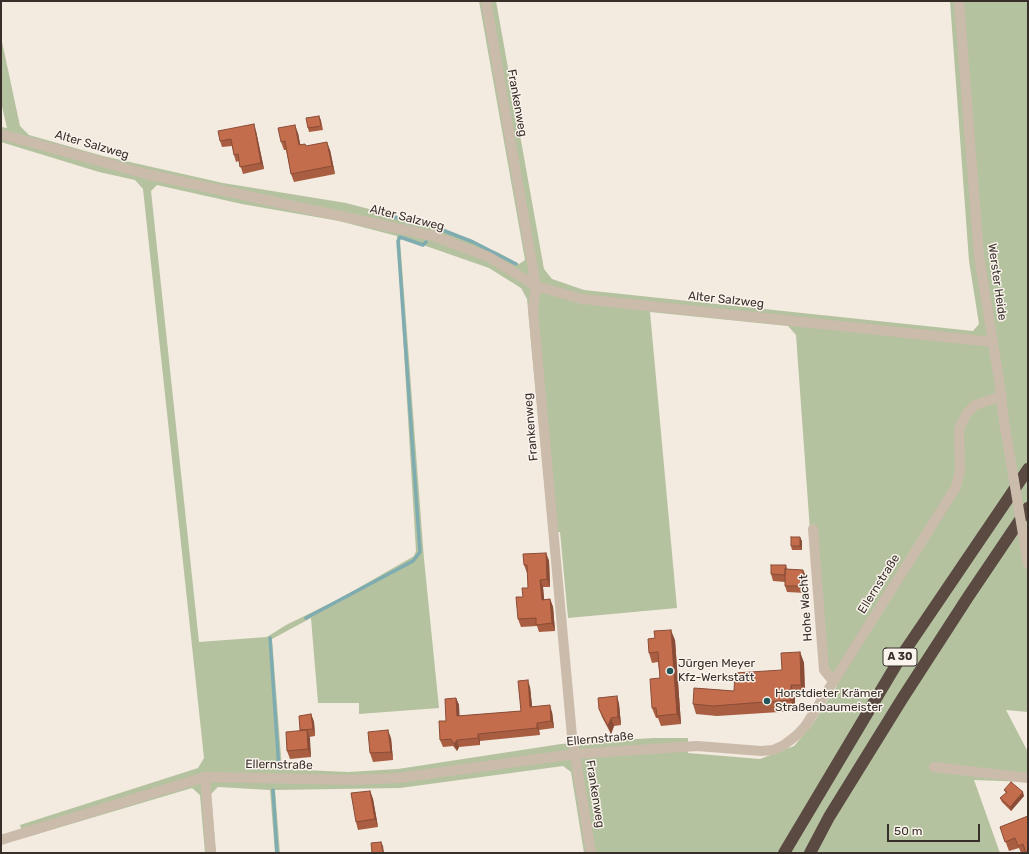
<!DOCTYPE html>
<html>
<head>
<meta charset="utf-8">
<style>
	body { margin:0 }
	#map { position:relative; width:1029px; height:854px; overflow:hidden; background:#f3eae0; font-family:Rubik,sans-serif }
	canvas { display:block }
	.frame { position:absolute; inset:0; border:2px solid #392f2a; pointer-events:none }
	.scale { position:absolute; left:887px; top:824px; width:93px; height:18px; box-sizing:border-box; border:2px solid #392f2a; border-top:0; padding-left:5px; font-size:12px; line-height:14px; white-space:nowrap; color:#392f2a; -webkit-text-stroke:3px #faf4ec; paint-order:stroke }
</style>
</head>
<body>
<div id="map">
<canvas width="1029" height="854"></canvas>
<div class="frame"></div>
<div class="scale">50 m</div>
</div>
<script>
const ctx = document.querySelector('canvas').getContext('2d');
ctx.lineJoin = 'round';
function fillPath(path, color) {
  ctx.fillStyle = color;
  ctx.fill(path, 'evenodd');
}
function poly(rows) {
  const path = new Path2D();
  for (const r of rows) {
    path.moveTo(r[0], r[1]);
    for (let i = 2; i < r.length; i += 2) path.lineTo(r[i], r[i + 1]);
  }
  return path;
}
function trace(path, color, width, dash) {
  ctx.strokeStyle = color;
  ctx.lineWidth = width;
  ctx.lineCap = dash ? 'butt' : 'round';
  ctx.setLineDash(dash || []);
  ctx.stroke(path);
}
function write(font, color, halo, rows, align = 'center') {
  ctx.font = font + ' Rubik,sans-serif';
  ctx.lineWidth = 3;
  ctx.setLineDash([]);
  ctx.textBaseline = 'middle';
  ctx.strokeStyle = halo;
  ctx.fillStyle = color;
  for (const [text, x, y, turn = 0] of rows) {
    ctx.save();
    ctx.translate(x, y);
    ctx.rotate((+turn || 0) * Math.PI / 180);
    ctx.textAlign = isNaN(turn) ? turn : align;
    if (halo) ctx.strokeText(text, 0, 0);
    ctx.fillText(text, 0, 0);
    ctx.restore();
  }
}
fillPath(poly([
	[479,1,496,1,544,269,552,279,584,290,973,331,979,324,969,261,950,1,1028,1,1028,712,1006,710,1028,752,1028,782,974,780,1000,853,584,853,571,772,563,766,400,788,275,790,280,853,275,853,270,790,218,787,211,794,216,853,205,853,200,795,192,788,24,838,20,825,198,768,204,758,143,189,135,180,99,172,1,142,1,127,7,128,1,102,1,37,20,126,29,135,103,156,223,183,346,203,430,225,499,253,519,264,525,260],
	[157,185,242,204,339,221,397,236,416,551,414,556,341,598,286,625,267,637,199,642,151,191],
	[403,238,489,268,521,288,527,299,549,533,560,532,568,618,677,608,650,312,788,326,796,335,818,643,837,686,812,725,794,746,760,759,688,753,688,738,653,738,561,744,398,769,348,772,282,769,272,639,311,618,318,703,359,703,359,714,439,708,424,559,400,240]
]), '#b5c29f');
trace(poly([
	[382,214,432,226,473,242,516,264],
	[306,618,413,561,420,552,398,241,400,237,423,245,426,242],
	[270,638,279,769],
	[273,790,277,853]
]), '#7facb0', 3.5);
trace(poly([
	[486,1,536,286,533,309,572,736,591,853],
	[959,1,979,256,999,380,1004,421],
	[1,134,146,174,433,236,489,257,536,286,582,299,993,342],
	[813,529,824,670,833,681],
	[934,767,1028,778],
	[205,777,211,853],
	[1,840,205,777,353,780,398,778,575,754,697,746,761,751,773,750,784,745,797,735,806,725,956,487,960,470,959,429,967,413,975,405,1002,396]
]), '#cbbbab', 10);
trace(poly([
	[784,853,902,655,1028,469],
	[810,853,829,817,902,699,968,597,1028,508]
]), '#5a4a42', 12);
trace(poly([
	[1004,421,1028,564]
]), '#cbbbab', 10);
fillPath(poly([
	[319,116,321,120,323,130,309,132,308,128],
	[256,131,264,169,243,174,239,161,236,162,234,155,232,146,222,147,220,141],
	[298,133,300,145,330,150,335,174,294,182,291,174,286,150,284,150,281,142],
	[802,541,802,550,792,550,791,546],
	[546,553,549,561,550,587,543,587,544,600,550,599,553,607,555,631,539,632,537,626,521,627,518,619,528,588,528,573,527,573,524,565],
	[786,565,787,569,806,576,805,593,787,592,785,586,785,582,773,581,771,574],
	[675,640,681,724,661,726,658,718,656,718,652,708,660,678,658,662,652,663,649,653],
	[800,652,804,663,805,696,795,696,795,711,717,716,696,714,693,704,734,691,782,670],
	[530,687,532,707,552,712,554,728,539,730,540,735,480,741,480,745,459,747,457,751,453,746,443,747,440,740,446,721,456,698,459,705,459,716,521,711],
	[617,696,619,704,621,725,614,726,611,734,602,717,599,709],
	[311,714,314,722,315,736,309,737,311,757,290,759,287,751,300,730],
	[391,738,393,760,373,762,370,753],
	[1004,790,1024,796,1011,811,1002,802,1000,798,1006,793],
	[370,791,373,799,378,827,358,830,356,822],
	[1028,816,1028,853,1021,853,1019,848,1009,851,1000,827]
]), '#a95e42');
fillPath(poly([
	[254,124,256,131,264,169,261,163],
	[295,125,298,133,302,153,299,145],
	[327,142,330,150,335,174,332,166],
	[800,537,802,541,802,550,800,546],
	[546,553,549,561,550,587,547,579],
	[803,570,806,576,805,593,803,586],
	[540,580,543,587,545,608,542,600],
	[550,599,553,607,555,631,552,623],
	[671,630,675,640,681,724,677,714],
	[800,652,804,663,805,696,801,685],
	[528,680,530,687,533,714,530,707],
	[791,685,795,696,795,711,791,700],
	[617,696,619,704,621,725,618,717],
	[456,698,459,705,460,723,457,716],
	[550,705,552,712,554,728,551,721],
	[311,714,314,722,315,736,313,729],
	[611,718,614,726,611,734,608,726],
	[537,723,539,730,540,735,537,728],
	[307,730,310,738,311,757,308,749],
	[388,730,391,738,393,760,391,752],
	[478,734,480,741,480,745,478,738],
	[457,740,459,747,457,751,454,744],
	[370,791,373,799,378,827,375,819],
	[1023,792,1024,796,1011,811,1010,807],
	[381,842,383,846,384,853,383,853]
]), '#894c36');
const building = poly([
	[319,116,321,126,308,128,306,118,319,116],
	[254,124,261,163,240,167,238,154,234,155,231,139,220,141,218,131,254,124],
	[295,125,299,145,305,144,306,146,327,142,332,166,291,174,285,141,281,142,278,128,295,125],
	[791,537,800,537,800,546,791,546,791,537],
	[546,553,547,579,540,580,542,600,550,599,552,623,536,625,536,618,518,619,516,597,523,597,522,588,528,588,527,565,524,565,523,554,546,553],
	[771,565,786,565,785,575,771,574,771,565],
	[785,569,803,570,803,586,785,586,785,569],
	[671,630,677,714,657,716,656,708,652,708,650,679,660,678,658,652,649,653,648,639,655,638,654,631,671,630],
	[800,652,801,685,791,685,791,700,713,706,693,704,694,688,734,691,735,673,782,670,781,653,800,652],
	[528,680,530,707,550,705,551,721,537,723,537,728,478,734,478,738,457,740,454,744,451,739,440,740,439,721,446,721,445,699,456,698,457,716,521,711,518,681,528,680],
	[617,696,618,717,611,718,608,726,599,709,598,698,617,696],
	[311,714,313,729,300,730,299,716,311,714],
	[307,730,308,749,287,751,286,732,307,730],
	[388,730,391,752,370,753,368,732,388,730],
	[1011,782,1023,792,1010,807,1000,798,1007,792,1004,790,1011,782],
	[370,791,375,819,356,822,351,793,370,791],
	[1028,816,1028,853,1026,853,1023,844,1018,846,1015,838,1005,842,1000,827,1028,816],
	[381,842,383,853,372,853,371,843,381,842]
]);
fillPath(building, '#c46d4d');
trace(building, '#894c36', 1);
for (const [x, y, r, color] of [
	[670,671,4,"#20555a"],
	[767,701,4,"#20555a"]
]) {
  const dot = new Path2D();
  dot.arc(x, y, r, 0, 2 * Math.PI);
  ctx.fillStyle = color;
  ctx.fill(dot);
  trace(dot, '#faf4ec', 1.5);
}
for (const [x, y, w] of [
	[900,657,34]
]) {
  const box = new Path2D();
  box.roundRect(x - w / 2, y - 9, w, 18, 3);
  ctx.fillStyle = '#faf4ec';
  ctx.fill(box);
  trace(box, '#392f2a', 1);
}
write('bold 11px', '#392f2a', null, [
	["A 30",900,657]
]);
write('12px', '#392f2a', '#faf4ec', [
	["Frankenweg",517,103,80],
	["Alter Salzweg",92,145,16],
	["Alter Salzweg",407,218,14],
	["Werster Heide",997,282,82],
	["Alter Salzweg",726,300,6],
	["Frankenweg",531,427,-95],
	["Ellernstraße",879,584,-58],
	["Hohe Wacht",806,608,-94],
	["Ellernstraße",600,739,-5],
	["Ellernstraße",279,765,1],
	["Frankenweg",595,794,81]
]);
write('12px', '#392f2a', '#faf4ec', [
	["Jürgen Meyer",678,664],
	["Kfz-Werkstatt",678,678],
	["Horstdieter Krämer",775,694],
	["Straßenbaumeister",775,708]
], 'left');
</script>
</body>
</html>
